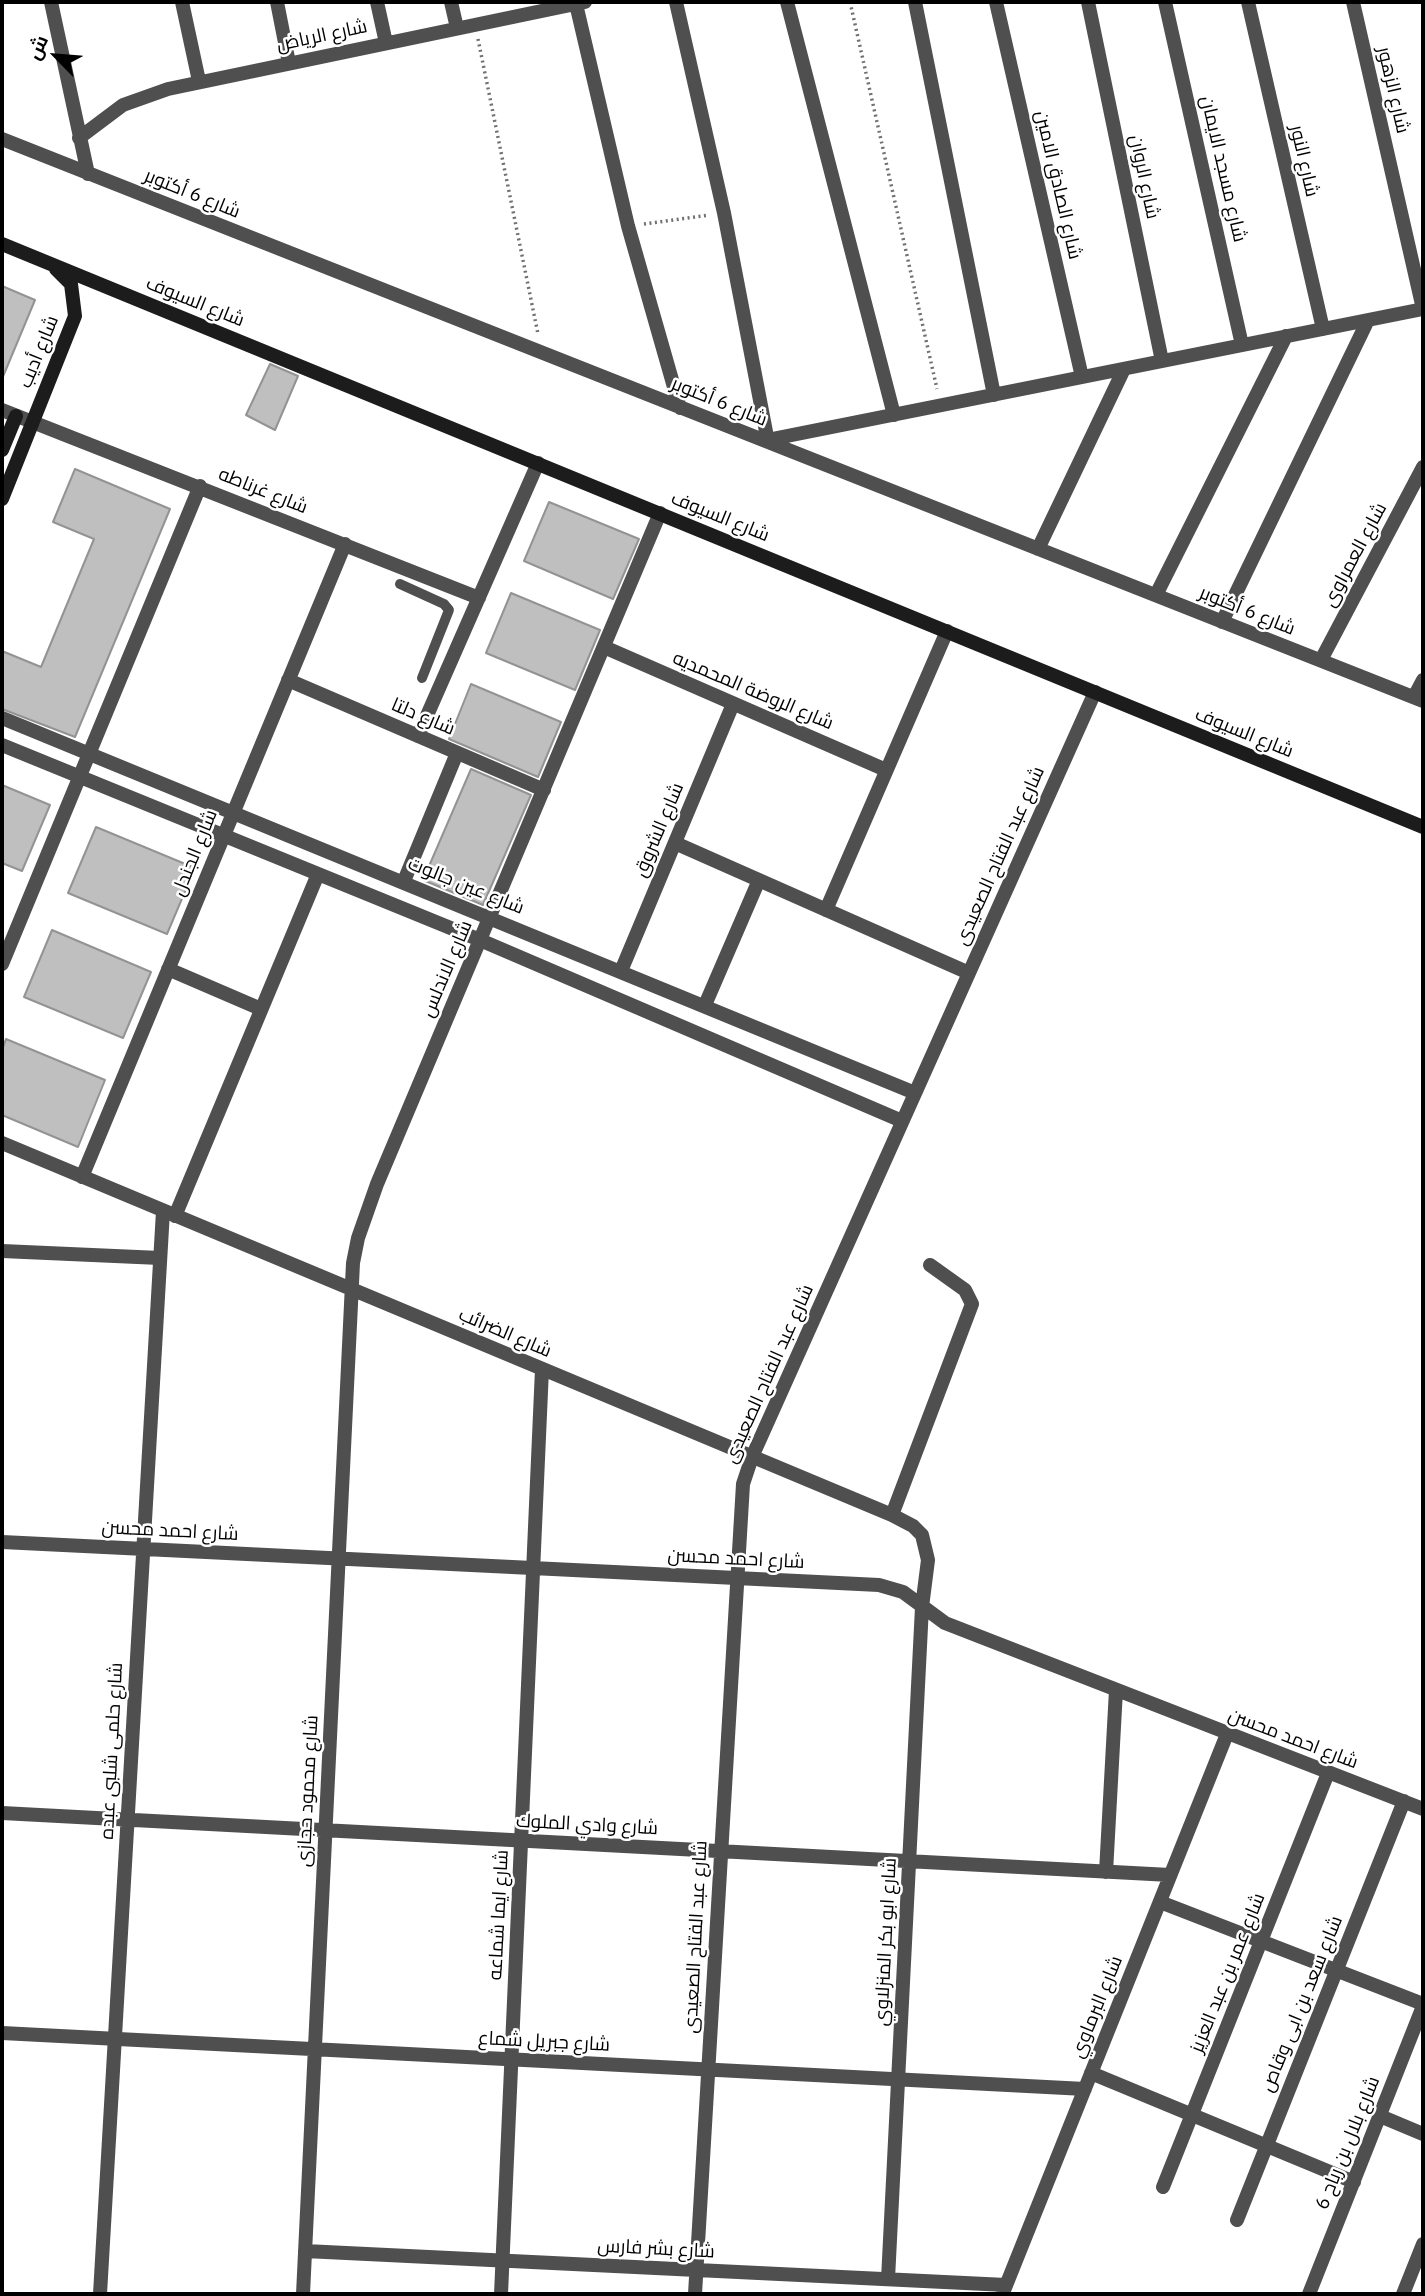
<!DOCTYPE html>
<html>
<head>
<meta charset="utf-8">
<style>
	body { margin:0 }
	#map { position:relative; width:1425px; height:2296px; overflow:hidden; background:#fff; font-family:"IBM Plex Sans",Cairo,sans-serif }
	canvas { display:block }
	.frame { position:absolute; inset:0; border:4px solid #000; pointer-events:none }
	.north { position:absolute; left:21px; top:21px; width:70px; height:70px; -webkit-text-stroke:5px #fff; paint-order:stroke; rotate:295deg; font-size:19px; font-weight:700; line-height:28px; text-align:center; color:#000 }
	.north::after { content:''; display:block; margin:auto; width:24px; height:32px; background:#000; clip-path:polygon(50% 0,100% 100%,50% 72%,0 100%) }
</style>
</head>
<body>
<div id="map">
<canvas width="1425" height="2296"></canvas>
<div class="frame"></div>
<div class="north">ش</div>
</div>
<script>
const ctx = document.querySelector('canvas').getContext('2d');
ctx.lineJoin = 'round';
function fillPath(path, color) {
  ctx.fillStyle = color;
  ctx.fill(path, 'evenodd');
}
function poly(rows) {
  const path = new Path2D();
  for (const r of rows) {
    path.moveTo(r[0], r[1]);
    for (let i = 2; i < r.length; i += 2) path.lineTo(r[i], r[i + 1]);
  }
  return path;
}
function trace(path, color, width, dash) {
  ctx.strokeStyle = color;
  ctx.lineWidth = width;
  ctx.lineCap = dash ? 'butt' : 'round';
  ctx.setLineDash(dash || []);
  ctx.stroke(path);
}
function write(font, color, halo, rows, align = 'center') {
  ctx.font = font + ' "IBM Plex Sans",Cairo,sans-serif';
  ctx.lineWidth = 5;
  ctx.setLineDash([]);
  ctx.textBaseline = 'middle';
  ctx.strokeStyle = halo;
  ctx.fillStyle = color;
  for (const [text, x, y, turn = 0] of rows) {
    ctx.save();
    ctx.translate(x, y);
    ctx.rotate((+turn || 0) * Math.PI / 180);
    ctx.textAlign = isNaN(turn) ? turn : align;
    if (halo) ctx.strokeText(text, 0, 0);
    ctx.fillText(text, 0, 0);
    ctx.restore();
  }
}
const building = poly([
	[2,286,35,300,2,379,2,286],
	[270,364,298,376,275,430,246,415,270,364],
	[75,469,170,509,75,737,2,709,2,651,41,667,94,539,53,522,75,469],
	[549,502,639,539,613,599,524,561,549,502],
	[511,593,600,630,575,690,486,653,511,593],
	[471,684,561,722,538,777,449,739,471,684],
	[471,769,531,795,483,905,423,880,471,769],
	[2,785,50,805,22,871,2,863,2,785],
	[96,827,195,868,167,934,68,893,96,827],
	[52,930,151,972,123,1038,24,997,52,930],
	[6,1039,105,1080,78,1147,2,1115,2,1050,6,1039]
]);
fillPath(building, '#bfbfbf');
trace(building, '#939393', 2);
trace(poly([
	[850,2,937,389],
	[478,39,538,334],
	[644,224,709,215]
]), '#717171', 3.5, [2, 3.5]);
trace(poly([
	[400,584,444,604,449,610,422,678]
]), '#4f4f4f', 10);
trace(poly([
	[51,2,88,174],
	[182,2,199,81],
	[277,2,289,63],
	[377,2,386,43],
	[451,2,457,28],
	[676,2,724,213,768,442],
	[787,2,894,415],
	[915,2,994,395],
	[996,2,1082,377],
	[1088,2,1162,361],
	[1165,2,1242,345],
	[1248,2,1323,329],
	[1353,2,1423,309],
	[576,4,628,226,680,408],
	[79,138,123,105,168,89,585,2],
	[2,139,1423,701],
	[2,410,479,598],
	[767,440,1423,309],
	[1038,549,1124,369],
	[1156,595,1286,336],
	[1222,622,1368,320],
	[604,647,886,770],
	[1321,660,1423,467],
	[288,680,544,790],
	[1414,697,1423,680],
	[2,718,915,1093],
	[418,736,538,463],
	[2,745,480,940,902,1121],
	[675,843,969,973],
	[404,881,457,753],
	[826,910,947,631],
	[2,964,200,486],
	[168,969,261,1009],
	[621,971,733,704],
	[705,1005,759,880],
	[2,1143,892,1515,913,1526,922,1535,928,1560,922,1607,888,2279],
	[82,1177,345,544],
	[175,1216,318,874],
	[2,1251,160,1258],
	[892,1515,972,1304,965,1290,930,1265],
	[2,1542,879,1585,903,1592,945,1623,1423,1809],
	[2,1813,1170,1875],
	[1106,1872,1116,1690],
	[1160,1902,1423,2004],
	[2,2033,1085,2089],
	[1091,2073,1354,2182],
	[1380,2116,1423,2134],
	[1163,2187,1328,1773],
	[1237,2220,1404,1801],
	[305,2251,1006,2285],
	[1003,2293,1227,1734],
	[100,2294,163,1211],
	[303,2294,353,1263,358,1238,377,1184,660,513],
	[501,2294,542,1369],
	[695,2294,743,1484,752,1457,1095,692],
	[1309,2294,1423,2006],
	[1403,2294,1423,2244]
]), '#4f4f4f', 14);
trace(poly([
	[2,244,1423,827],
	[2,450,16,416],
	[2,499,75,316,71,284,56,269]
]), '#1c1c1c', 14);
write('19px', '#000', '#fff', [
	["شارع الرياض",322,36,-12],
	["شارع الزهور",1393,90,77],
	["شارع النور",1304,161,77],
	["شارع مسجد الايمان",1223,169,77],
	["شارع الروان",1144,177,78],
	["شارع الصادق الامين",1058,185,77],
	["شارع 6 أكتوبر",192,194,22],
	["شارع السيوف",195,302,22],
	["شارع أديب",39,352,-68],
	["شارع 6 أكتوبر",719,402,22],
	["شارع غرناطه",263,491,22],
	["شارع السيوف",720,517,22],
	["شارع العمراوى",1355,555,-62],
	["شارع 6 أكتوبر",1247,611,22],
	["شارع الروضة المحمديه",753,691,23],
	["شارع دلتا",423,717,23],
	["شارع السيوف",1244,733,22],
	["شارع الشروق",659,830,-67],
	["شارع الجندل",195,853,-68],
	["شارع عبد الفتاح الصعيدى",1000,856,-66],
	["شارع عين جالوت",466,886,22],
	["شارع الاندلس",447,969,-67],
	["شارع الضرائب",505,1333,23],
	["شارع عبد الفتاح الصعيدى",769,1374,-66],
	["شارع احمد محسن",170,1531,3],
	["شارع احمد محسن",736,1559,3],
	["شارع احمد محسن",1293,1739,21],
	["شارع حلمى شلبى عبده",112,1751,-87],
	["شارع محمود حجازى",308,1791,-87],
	["شارع وادي الملوك",587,1825,3],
	["شارع ايما شماعه",499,1915,-87],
	["شارع عبد الفتاح الصعيدى",696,1937,-87],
	["شارع ابو بكر المنزلاوي",886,1942,-87],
	["شارع عمر بن عبد العزيز",1228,1973,-68],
	["شارع سعد بن ابى وقاص",1302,2004,-68],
	["شارع البرماوي",1097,2007,-68],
	["شارع جبريل شماع",544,2042,3],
	["شارع بلال بن رباح 6",1348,2143,-68],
	["شارع بشر فارس",656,2249,3]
]);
</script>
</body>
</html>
